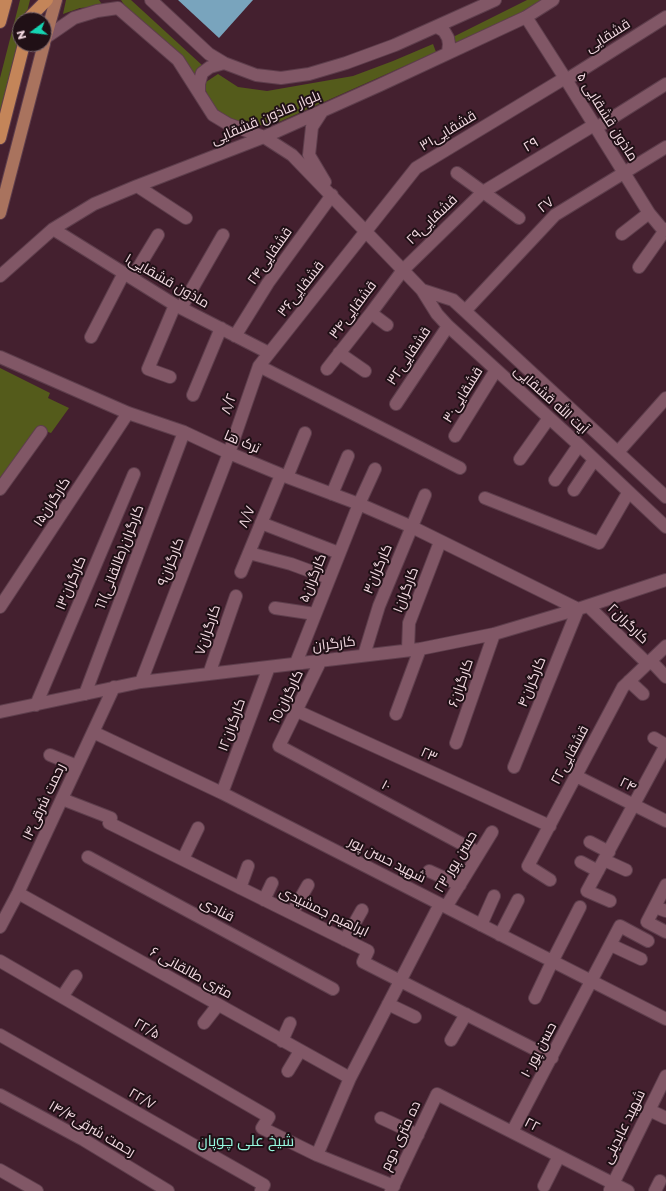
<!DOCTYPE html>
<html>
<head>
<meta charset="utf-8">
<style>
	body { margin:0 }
	#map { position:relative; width:666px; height:1191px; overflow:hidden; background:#44202f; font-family:Montserrat,sans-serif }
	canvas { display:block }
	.north { position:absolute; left:12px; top:12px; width:40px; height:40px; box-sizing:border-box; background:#201016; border:1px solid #746168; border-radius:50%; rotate:255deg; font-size:11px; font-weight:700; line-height:16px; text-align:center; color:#f3dae2 }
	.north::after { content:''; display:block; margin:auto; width:14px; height:18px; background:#15d5b3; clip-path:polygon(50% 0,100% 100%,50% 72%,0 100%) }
</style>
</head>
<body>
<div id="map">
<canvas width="666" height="1191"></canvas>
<div class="north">N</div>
</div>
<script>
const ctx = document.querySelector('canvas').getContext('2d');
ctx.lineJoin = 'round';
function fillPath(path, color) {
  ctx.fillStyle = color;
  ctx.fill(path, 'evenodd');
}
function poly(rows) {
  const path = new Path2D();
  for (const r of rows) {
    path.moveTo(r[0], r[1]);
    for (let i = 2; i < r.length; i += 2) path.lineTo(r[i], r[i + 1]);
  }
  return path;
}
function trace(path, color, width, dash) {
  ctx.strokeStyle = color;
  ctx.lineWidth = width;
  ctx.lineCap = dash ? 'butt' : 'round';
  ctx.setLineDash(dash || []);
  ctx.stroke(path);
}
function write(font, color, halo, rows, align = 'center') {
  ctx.font = font + ' Montserrat,Cairo,sans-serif';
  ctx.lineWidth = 4;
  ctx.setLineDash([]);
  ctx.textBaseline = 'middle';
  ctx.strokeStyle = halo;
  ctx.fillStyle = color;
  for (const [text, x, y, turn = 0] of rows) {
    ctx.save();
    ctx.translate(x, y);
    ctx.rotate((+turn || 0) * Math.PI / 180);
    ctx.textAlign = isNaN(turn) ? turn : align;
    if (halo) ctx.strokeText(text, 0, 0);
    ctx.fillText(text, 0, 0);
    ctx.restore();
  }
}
fillPath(poly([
	[20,0,30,0,25,20,20,20,20,40,0,120,0,78],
	[66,0,99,0,103,6,80,8,63,14],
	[121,0,131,0,203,66,195,74,170,46,127,9],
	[527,0,543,0,517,15,456,43,453,37],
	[433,44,436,52,279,122,256,126,240,124,223,117,213,108,206,91,206,82,218,74,238,87,267,91,353,76,393,61],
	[0,368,50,393,48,398,69,408,51,433,36,428,0,480]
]), '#545b1b');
fillPath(poly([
	[178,0,253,0,219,38]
]), '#79a4bd');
const minor = poly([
	[151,0,209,54,224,63,256,75,281,78,309,74,346,63,395,45,495,0],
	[526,17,565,78,649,213,664,231],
	[437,27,444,31,448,38,449,44,448,53],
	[45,38,74,18,97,11,118,8,178,60,213,115,228,124,264,137,292,155,422,290,437,314,448,326,579,445,666,527],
	[566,80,666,17],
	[199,91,199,84,202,73,210,67,224,63],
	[323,110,312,127,309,155,325,182],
	[596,128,666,84],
	[457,173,519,218],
	[137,186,186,218],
	[53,229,175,305,269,353],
	[622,234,649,213],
	[639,267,666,229],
	[0,276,53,229,94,204,137,186,264,137,380,85,526,17,553,0],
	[132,278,158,235],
	[422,290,453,300,465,311,666,497],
	[181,308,223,235],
	[465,311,555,215,666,147],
	[371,313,387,325],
	[235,336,268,283,332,195],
	[91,337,124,273],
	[339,353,365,371],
	[0,357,128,413,184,432,229,453,287,477,359,504,412,527,578,609,514,767],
	[259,366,460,468],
	[327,369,371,313,403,270,483,192,594,125],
	[170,377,148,369,175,305],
	[193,395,221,328],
	[396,404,448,326],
	[455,436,496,370],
	[618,452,666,398],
	[520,459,549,418],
	[287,477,305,433],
	[555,480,579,445],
	[0,489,41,432],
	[574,490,594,460],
	[332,494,348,456],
	[485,498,599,543,628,493],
	[261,523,339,553],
	[249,553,291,564,329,578],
	[241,572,281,475],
	[588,606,648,664],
	[0,607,128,413],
	[275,608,315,614],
	[408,650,409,623,440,542],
	[364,655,379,606,425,495],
	[321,660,279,746,479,853],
	[651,661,666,677],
	[296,663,359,504,375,469],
	[209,674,236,596],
	[629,681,643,694],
	[141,682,229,453,259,366,416,168,565,78],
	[85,694,184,432],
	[36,705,134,474],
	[297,711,550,826],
	[0,712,141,682,420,649,494,634,578,609,666,580],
	[396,714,420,649],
	[93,732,222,793,666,1019],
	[456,743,494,634],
	[50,755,77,766],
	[576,776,666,821],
	[222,793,269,667],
	[62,799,111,818],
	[109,823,368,951,363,962,552,1058],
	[590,842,609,852],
	[88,857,333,989],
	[183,859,198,828],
	[604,860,626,870],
	[581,862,598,871],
	[429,871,460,885],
	[550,880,528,866,623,687,666,646],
	[666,885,647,922,666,932],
	[240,888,248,866],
	[18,893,350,1078],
	[264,900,272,883],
	[610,901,587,891,666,745,654,738],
	[446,907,492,832],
	[655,907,666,911],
	[292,913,308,885],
	[481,925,494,896],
	[0,927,18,893,114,687],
	[500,935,518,900],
	[345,940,362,910],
	[611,945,641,959],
	[0,961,269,1117,262,1128,317,1155,394,1186],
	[62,997,76,976],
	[535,998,552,962,580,907],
	[388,1004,415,1017],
	[204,1023,218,1005],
	[0,1035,264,1185,261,1191],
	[451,1040,466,1014],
	[282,1041,290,1023],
	[288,1071,300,1051],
	[0,1095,84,1140,168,1191],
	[649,1110,666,1118],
	[381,1118,418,1135],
	[512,1132,620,926,648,941],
	[317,1155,350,1078,440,904],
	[0,1170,37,1191],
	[544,1186,559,1156],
	[610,1190,666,1076],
	[391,1191,437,1094,628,1191],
	[655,1191,660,1181]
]);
const major = poly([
	[44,43,56,0],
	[0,213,44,44]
]);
const highway = poly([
	[31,16,47,0],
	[0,22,6,0],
	[0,138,24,44]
]);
trace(minor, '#5e3e4c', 14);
trace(major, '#5e3e4c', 14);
trace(highway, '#5e3e4c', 14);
trace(minor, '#815766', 12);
trace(major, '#a9735e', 12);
trace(highway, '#c48559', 12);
write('14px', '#f3dae2', '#201016', [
	["قشقایی",608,36,-32],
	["ماذون قشقایی ۵",607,117,58],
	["بلوار ماذون قشقایی",266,118,-23],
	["۳۱قشقایی",448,131,-31],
	["۲۹",531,145,-31],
	["۲۷",546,205,-39],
	["قشقایی۲۹",432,220,-44],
	["قشقایی۲۴",270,256,-55],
	["ماذون قشقایی۱",167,281,30],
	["قشقایی۳۶",301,289,-52],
	["قشقایی۳۴",353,310,-53],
	["قشقایی۳۲",409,356,-56],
	["قشقایی۳۰",463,395,-58],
	["آیت الله قشقایی",551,400,42],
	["۸/۲",229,404,-71],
	["ترک ها",242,442,23],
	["۱۵کارگران",52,502,-57],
	["۸/۷",247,517,-67],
	["11کارگران(طالقانی)",120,557,-69],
	["کارگران۹",171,562,-69],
	["کارگران۳",378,569,-67],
	["کارگران۵",313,578,-68],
	["کارگران۱۳",71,583,-67],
	["۱کارگران",406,590,-69],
	["کارگران۲",628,624,44],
	["کارگران۷",208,630,-71],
	["کارگران",334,644,-7],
	["کارگران۴",532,682,-68],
	["۶کارگران",461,683,-71],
	["10کارگران",287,697,-64],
	["۱۲کارگران",232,725,-70],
	["۲۳",429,755,24],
	["۲۲قشقایی",570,755,-62],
	["۲۴",628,785,26],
	["۱۰",386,786,28],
	["۱۴رحمت شرقی",44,802,-65],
	["شهید حسن پور",387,860,27],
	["۲۳ حسن پور",456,862,-59],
	["قنادی",217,910,28],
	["ابراهیم جمشیدی",324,912,26],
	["۶ متری طالقانی",191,973,29],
	["۲۲/۵",147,1029,30],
	["۱۰ حسن پور",539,1050,-62],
	["۲۲/۷",142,1099,30],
	["۲۲",532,1125,27],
	["شهید عابدینی",624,1127,-64],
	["۱۴/۴رحمت شرقی",92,1129,30],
	["ده متری دوم",401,1136,-65]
]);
write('15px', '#96f8df', '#201016', [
	["شیخ علی چوپان",246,1142]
]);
</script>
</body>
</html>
